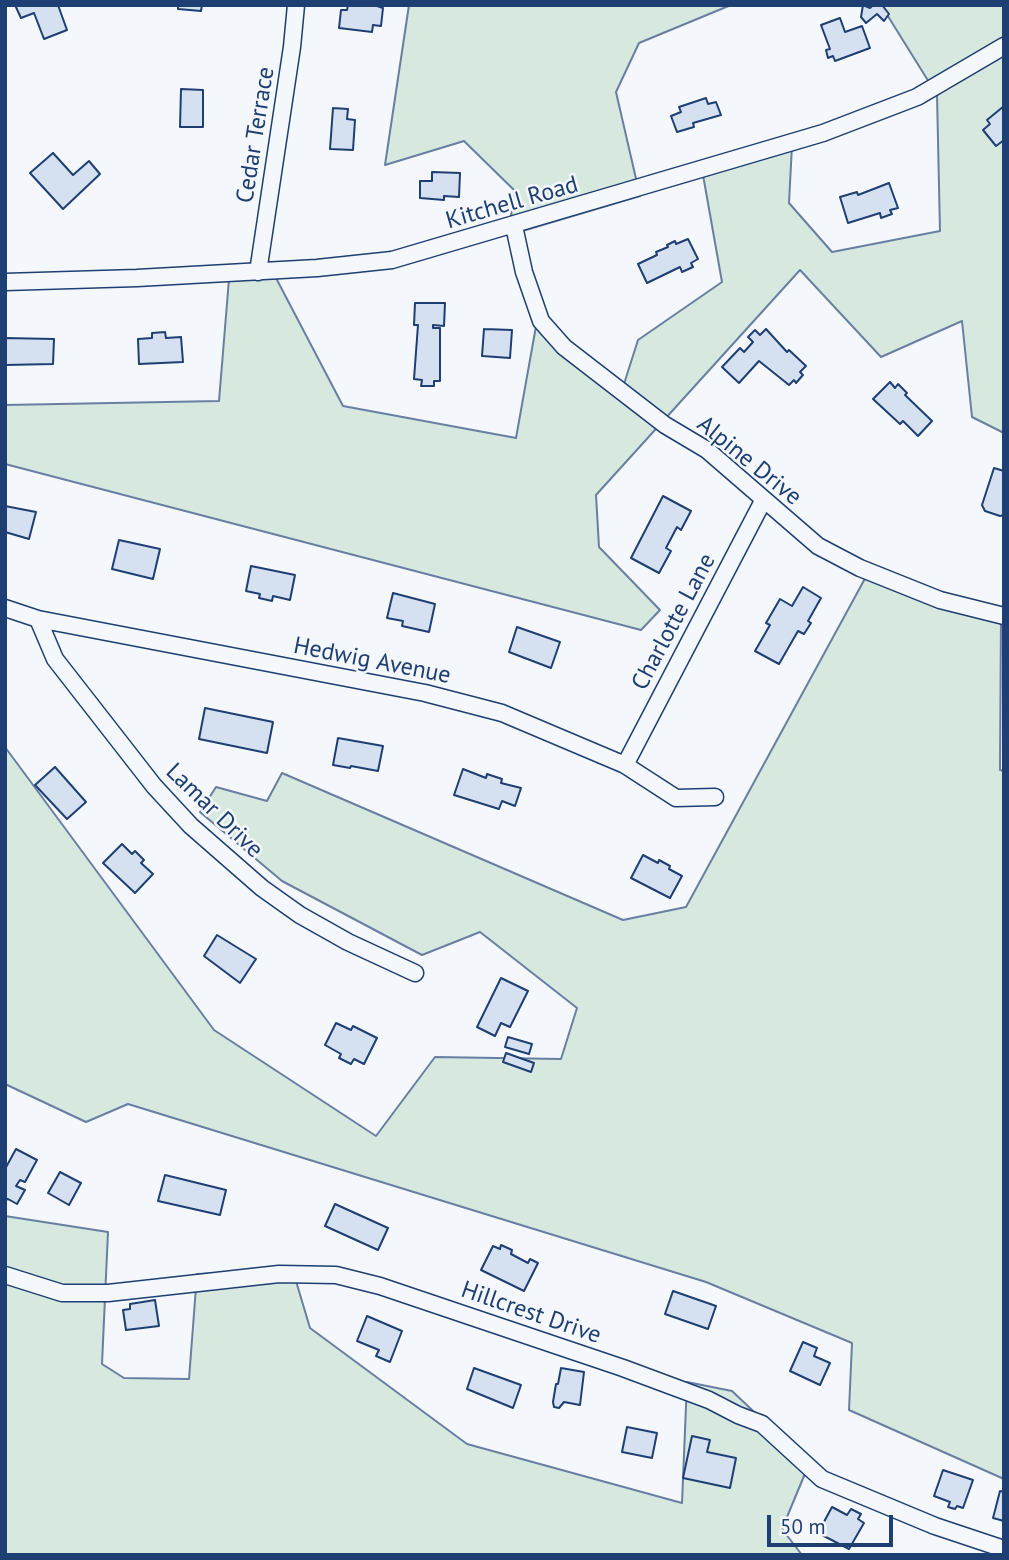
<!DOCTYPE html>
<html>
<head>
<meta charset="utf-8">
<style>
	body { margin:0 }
	#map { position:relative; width:1009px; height:1560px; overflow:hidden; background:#f4f7fb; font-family:"PT Sans",sans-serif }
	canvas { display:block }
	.frame { position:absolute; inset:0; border:7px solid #1d3f73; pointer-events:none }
	.scale { position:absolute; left:767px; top:1515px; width:126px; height:32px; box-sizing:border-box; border:4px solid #1d3f73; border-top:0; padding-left:9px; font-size:21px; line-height:24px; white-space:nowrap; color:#1d3f73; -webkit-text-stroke:5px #f4f7fb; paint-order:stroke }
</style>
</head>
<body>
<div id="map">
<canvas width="1009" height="1560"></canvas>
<div class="frame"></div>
<div class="scale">50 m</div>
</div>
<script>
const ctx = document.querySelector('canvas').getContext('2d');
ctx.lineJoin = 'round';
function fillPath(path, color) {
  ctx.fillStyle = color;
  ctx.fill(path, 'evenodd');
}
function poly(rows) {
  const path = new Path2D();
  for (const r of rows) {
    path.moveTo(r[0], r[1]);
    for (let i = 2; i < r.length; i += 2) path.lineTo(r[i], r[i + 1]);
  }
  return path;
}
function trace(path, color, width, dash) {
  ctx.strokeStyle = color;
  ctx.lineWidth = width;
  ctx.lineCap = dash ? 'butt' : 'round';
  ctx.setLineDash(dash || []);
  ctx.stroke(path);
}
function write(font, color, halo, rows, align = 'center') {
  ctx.font = font + ' "PT Sans",sans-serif';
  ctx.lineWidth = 5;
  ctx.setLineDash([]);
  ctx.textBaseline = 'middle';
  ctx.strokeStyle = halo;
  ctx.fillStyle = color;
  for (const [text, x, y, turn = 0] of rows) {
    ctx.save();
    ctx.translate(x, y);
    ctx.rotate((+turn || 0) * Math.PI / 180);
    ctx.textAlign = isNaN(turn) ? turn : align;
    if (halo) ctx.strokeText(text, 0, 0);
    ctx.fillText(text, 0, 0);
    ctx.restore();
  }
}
const green = poly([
	[409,5,731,5,639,43,616,92,640,196,509,235,514,190,464,141,385,165,409,5],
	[881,5,1004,5,1004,430,1002,432,972,417,962,321,881,357,800,270,596,495,599,547,660,610,641,630,5,464,5,405,219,401,229,279,276,278,343,406,516,438,538,315,623,387,638,340,722,282,703,175,792,145,789,203,832,252,940,231,937,95,881,5],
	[868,573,1001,616,1000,770,1004,771,1004,1479,849,1410,852,1343,706,1282,128,1104,86,1122,5,1084,5,747,214,1030,376,1136,435,1057,561,1059,577,1008,480,932,422,955,282,881,200,812,216,787,267,801,282,773,623,920,686,907,868,573],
	[5,1216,108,1232,102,1364,124,1378,189,1379,197,1274,293,1271,310,1328,467,1444,682,1503,687,1382,732,1391,809,1464,782,1529,802,1555,5,1555,5,1216]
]);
fillPath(green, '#d7e8df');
trace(green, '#687fa3', 2);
const building = poly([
	[15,5,58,5,67,30,44,39,34,13,21,18,15,5],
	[178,5,202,5,201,11,178,9,178,5],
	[348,5,374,5,383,8,381,26,373,25,372,32,339,28,341,10,347,10,348,5],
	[863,5,870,8,873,5,882,5,889,14,884,21,877,14,866,23,861,17,863,5],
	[840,18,845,32,862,26,870,48,835,61,833,56,828,58,826,50,830,49,821,25,840,18],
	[181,89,203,90,203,127,180,127,181,89],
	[706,98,708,104,716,102,721,115,693,123,694,127,677,132,671,116,681,112,679,107,706,98],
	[1004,106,1004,140,996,146,983,130,990,124,987,120,1004,106],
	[333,108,348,109,347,119,355,120,353,150,330,149,333,108],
	[53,153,73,175,89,161,100,174,63,209,30,173,53,153],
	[432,172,460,173,459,197,444,196,444,200,420,198,420,181,432,181,432,172],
	[889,183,898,208,890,210,892,214,881,218,880,213,848,223,840,197,857,192,858,195,889,183],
	[688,239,698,259,691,263,693,267,682,272,680,267,647,283,638,264,657,255,656,252,668,247,667,245,675,241,676,244,688,239],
	[415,303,445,303,444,326,433,325,433,328,440,328,440,381,434,381,434,386,421,386,422,380,414,379,418,325,414,325,415,303],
	[484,329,512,330,510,358,482,356,484,329],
	[766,329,787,352,789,350,806,366,800,372,803,375,796,383,794,380,789,385,759,361,739,383,722,367,740,348,744,352,753,342,748,337,755,330,760,335,766,329],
	[165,332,166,338,181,337,183,362,139,364,138,339,152,338,152,333,165,332],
	[5,338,54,339,53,364,5,365,5,338],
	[890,382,895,388,898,384,907,393,905,395,932,421,918,436,903,421,900,424,873,399,890,382],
	[994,468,1004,471,1004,515,1000,516,985,511,982,505,994,468],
	[663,496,691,511,681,530,677,527,666,548,671,551,659,573,631,558,663,496],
	[5,506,36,512,29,539,5,532,5,506],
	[119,540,160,549,153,579,112,569,119,540],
	[251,566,295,575,290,600,273,596,272,601,259,598,260,594,246,591,251,566],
	[803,587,821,598,808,621,811,623,804,634,798,631,779,664,755,651,770,625,766,623,780,599,792,606,803,587],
	[393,593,435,604,429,632,402,626,403,621,387,618,393,593],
	[517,627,560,642,551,668,509,652,517,627],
	[205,708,273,722,267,753,199,739,205,708],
	[338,738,383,746,378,771,351,766,350,768,333,765,338,738],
	[55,767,86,802,67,819,35,785,55,767],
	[463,769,486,778,487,774,502,779,501,783,521,788,515,806,502,801,499,809,454,795,463,769],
	[122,844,132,854,135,851,144,860,141,863,153,874,135,893,103,863,122,844],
	[643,855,658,863,659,860,670,866,669,869,682,876,670,898,631,878,643,855],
	[217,935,256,959,240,983,204,956,217,935],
	[501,978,528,991,510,1027,501,1023,495,1036,477,1027,501,978],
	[336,1023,351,1030,353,1026,377,1038,364,1064,354,1059,351,1064,339,1058,341,1054,325,1045,336,1023],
	[508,1037,532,1044,529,1054,505,1047,508,1037],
	[506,1053,534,1063,531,1072,503,1062,506,1053],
	[16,1149,37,1160,25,1182,20,1180,16,1186,25,1190,17,1204,8,1199,5,1200,5,1169,16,1149],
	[60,1172,81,1183,69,1205,48,1193,60,1172],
	[165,1175,226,1190,220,1215,158,1201,165,1175],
	[335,1204,388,1228,378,1250,325,1226,335,1204],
	[501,1245,512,1250,511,1254,528,1263,530,1259,538,1263,524,1291,481,1270,493,1246,500,1249,501,1245],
	[673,1291,716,1306,708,1329,665,1314,673,1291],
	[155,1300,159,1326,126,1330,123,1310,130,1309,130,1304,155,1300],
	[367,1316,402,1331,390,1362,376,1356,379,1350,357,1341,367,1316],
	[803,1342,817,1348,814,1356,830,1363,820,1385,790,1371,803,1342],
	[474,1368,521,1385,513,1408,467,1389,474,1368],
	[561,1368,584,1372,580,1405,564,1402,559,1408,554,1407,553,1402,556,1384,558,1384,561,1368],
	[627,1427,657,1433,652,1458,622,1452,627,1427],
	[692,1436,710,1440,707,1452,736,1458,730,1488,683,1478,692,1436],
	[943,1470,973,1480,963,1508,957,1506,955,1509,948,1507,950,1502,934,1496,943,1470],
	[1000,1491,1004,1492,1004,1521,993,1518,1000,1491],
	[832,1507,847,1515,851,1509,861,1514,858,1519,864,1523,849,1549,818,1533,832,1507]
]);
fillPath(building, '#d5e0f0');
trace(building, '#1d3f73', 2);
const street = poly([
	[514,226,524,272,541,321,564,347,665,425,707,450,818,546,860,568,940,600,1004,616],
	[258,272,292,47,296,5],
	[5,282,137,278,317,268,392,260,823,133,917,97,1004,46],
	[5,608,38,619,425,693,502,713,625,765,676,798,715,797],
	[38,619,55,659,154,786,191,826,262,888,300,915,348,942,415,973],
	[625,765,763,501],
	[5,1275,62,1293,108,1293,279,1274,336,1275,380,1286,623,1368,709,1400,738,1415,762,1424,822,1479,935,1526,1004,1549]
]);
trace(street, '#1d3f73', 19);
trace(street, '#f4f7fb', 16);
write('24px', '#1d3f73', '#f4f7fb', [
	["Cedar Terrace",256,135,-81],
	["Kitchell Road",512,203,-16],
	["Alpine Drive",749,461,39],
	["Charlotte Lane",674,622,-62],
	["Hedwig Avenue",372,661,11],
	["Lamar Drive",214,811,44],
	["Hillcrest Drive",531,1313,19]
]);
</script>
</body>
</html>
